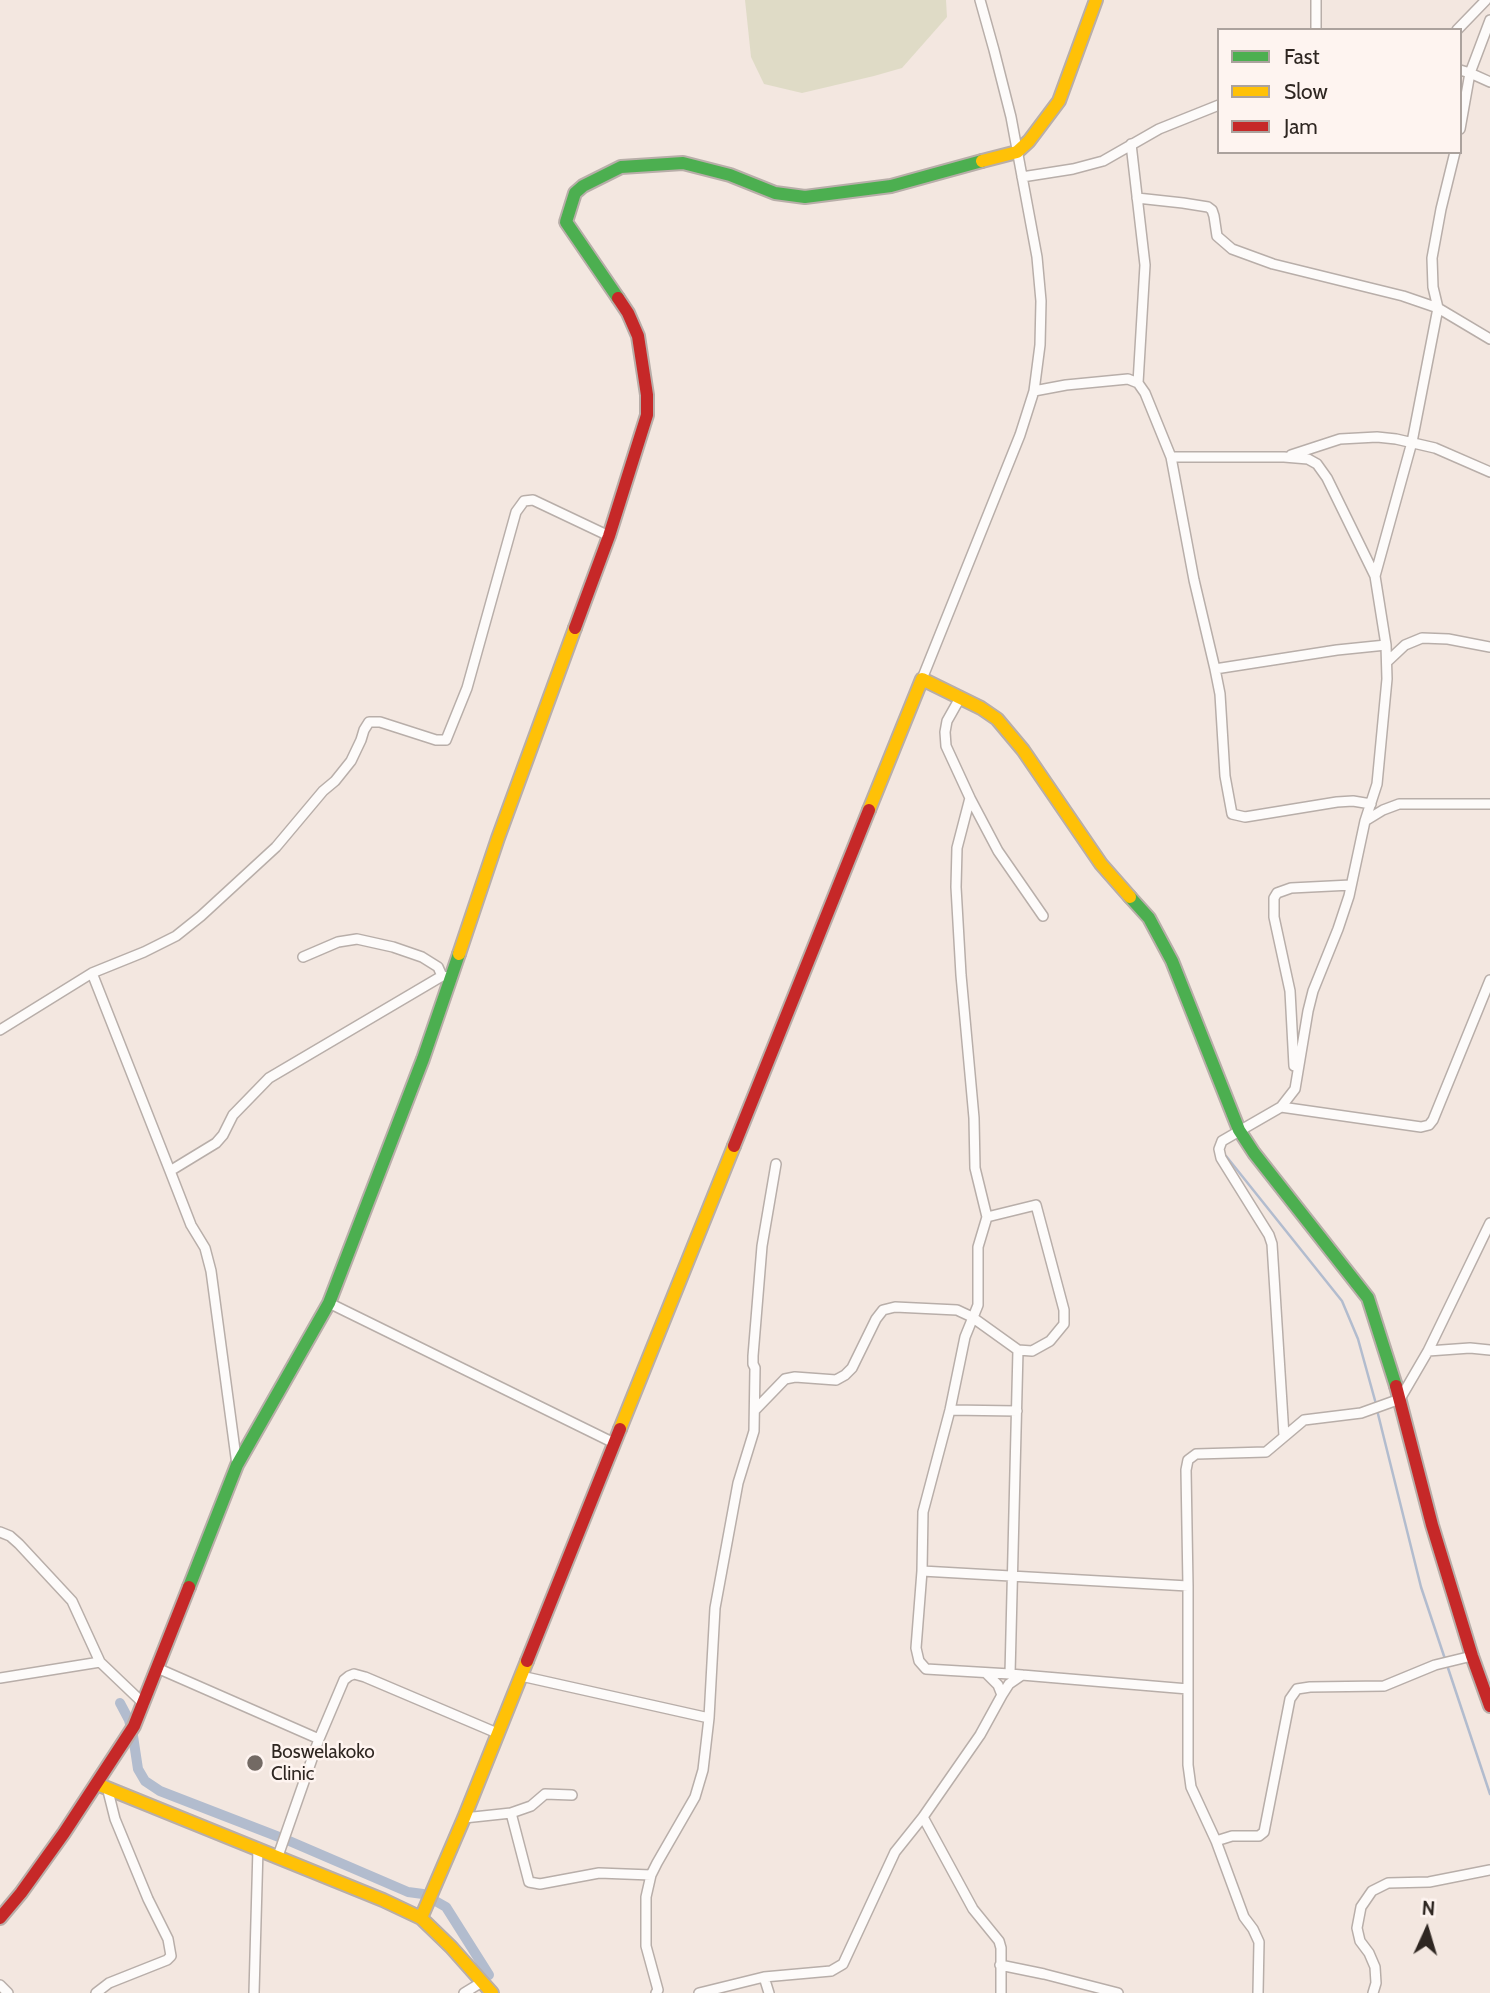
<!DOCTYPE html>
<html>
<head>
<meta charset="utf-8">
<style>
	body { margin:0 }
	#map { position:relative; width:1490px; height:1993px; overflow:hidden; background:#f3e7e0; font-family:Cabin,sans-serif }
	canvas { display:block }
	.legend { position:absolute; left:1217px; top:28px; width:245px; height:126px; box-sizing:border-box; background:#fef4f0; border:2px solid #aba29d; margin:0; padding:9px 12px; list-style:none; font-size:21px; color:#2e2621 }
	.legend li { display:flex; align-items:center; gap:14px; height:35px }
	.legend b { width:35px; border:2px solid #aba29d }
	.north { position:absolute; left:1392px; top:1895px; width:70px; height:70px; -webkit-text-stroke:5px #fef4f0; paint-order:stroke; rotate:4deg; font-size:19px; font-weight:700; line-height:28px; text-align:center; color:#2e2621 }
	.north::after { content:''; display:block; margin:auto; width:24px; height:32px; background:#2e2621; clip-path:polygon(50% 0,100% 100%,50% 72%,0 100%) }
</style>
</head>
<body>
<div id="map">
<canvas width="1490" height="1993"></canvas>
<ul class="legend">
<li><b style="height:9px;background:#4caf50"></b>Fast</li>
<li><b style="height:9px;background:#ffc107"></b>Slow</li>
<li><b style="height:9px;background:#c62828"></b>Jam</li>
</ul>
<div class="north">N</div>
</div>
<script>
const ctx = document.querySelector('canvas').getContext('2d');
ctx.lineJoin = 'round';
function fillPath(path, color) {
  ctx.fillStyle = color;
  ctx.fill(path, 'evenodd');
}
function poly(rows) {
  const path = new Path2D();
  for (const r of rows) {
    path.moveTo(r[0], r[1]);
    for (let i = 2; i < r.length; i += 2) path.lineTo(r[i], r[i + 1]);
  }
  return path;
}
function trace(path, color, width, dash) {
  ctx.strokeStyle = color;
  ctx.lineWidth = width;
  ctx.lineCap = dash ? 'butt' : 'round';
  ctx.setLineDash(dash || []);
  ctx.stroke(path);
}
function write(font, color, halo, rows, align = 'center') {
  ctx.font = font + ' Cabin,sans-serif';
  ctx.lineWidth = 5;
  ctx.setLineDash([]);
  ctx.textBaseline = 'middle';
  ctx.strokeStyle = halo;
  ctx.fillStyle = color;
  for (const [text, x, y, turn = 0] of rows) {
    ctx.save();
    ctx.translate(x, y);
    ctx.rotate((+turn || 0) * Math.PI / 180);
    ctx.textAlign = isNaN(turn) ? turn : align;
    if (halo) ctx.strokeText(text, 0, 0);
    ctx.fillText(text, 0, 0);
    ctx.restore();
  }
}
fillPath(poly([
	[745,0,946,0,947,17,902,68,874,76,802,93,764,84,751,57]
]), '#dfdbc6');
trace(poly([
	[1226,1156,1342,1301,1358,1339,1376,1404],
	[1377,1410,1421,1587,1490,1794]
]), '#b2bcce', 2.5);
trace(poly([
	[120,1703,129,1720,133,1736,138,1769,145,1781,160,1791,279,1837],
	[287,1840,408,1892,423,1894,446,1907,489,1975]
]), '#b2bcce', 10);
const street = poly([
	[1316,30,1316,0],
	[1457,30,1486,0],
	[1460,70,1470,73,1490,20],
	[1460,129,1470,73,1490,82],
	[1131,144,1145,265,1138,383],
	[1022,177,1073,169,1103,161,1159,129,1219,105],
	[1137,198,1183,203,1208,207,1212,210,1214,216,1217,236,1232,249,1273,264,1403,296,1438,308,1490,339],
	[1034,391,1066,385,1128,379,1138,383,1145,393,1171,457,1284,457,1308,459,1317,464,1327,478,1375,576,1386,645,1387,679,1377,784,1365,821,1349,896,1338,929,1313,991,1308,1011,1295,1089,1281,1107,1222,1141,1219,1149,1221,1158,1269,1235,1272,1244,1284,1436],
	[1291,455,1340,439,1377,437,1396,439,1435,448,1490,472],
	[1171,457,1194,580,1215,669,1337,650,1386,645],
	[1375,576,1412,442,1438,308,1433,287,1432,258,1441,209,1455,152],
	[1388,661,1405,645,1422,638,1448,639,1490,647],
	[1215,669,1220,694,1225,776,1232,814,1245,817,1337,802,1353,801,1371,804],
	[922,679,1020,435,1034,391,1040,345,1041,301,1037,257,1011,117,994,50,980,0],
	[960,698,947,721,945,732,946,746,970,798,957,848,956,887,961,975,974,1118,975,1168,987,1217,978,1247,978,1305,965,1337,950,1410,923,1512,922,1571,916,1648,919,1661,926,1669,1010,1674,1188,1689],
	[970,798,998,851,1043,916],
	[1365,821,1383,810,1399,804,1490,804],
	[303,957,338,942,357,939,393,947,422,957,438,967,442,976],
	[92,973,170,1171,216,1143,223,1135,233,1115,269,1078,442,976,450,977],
	[0,1030,92,973,144,952,176,936,201,916,276,847,323,791,335,781,351,761,361,740,364,730,369,722,380,722,436,740,446,740,467,688,516,512,524,501,533,500,609,536],
	[1294,1066,1290,991,1274,917,1274,898,1277,893,1291,888,1351,885],
	[1281,1107,1421,1127,1429,1125,1433,1120,1490,980],
	[170,1171,191,1225,205,1248,211,1271,237,1465],
	[329,1303,614,1443],
	[1428,1351,1470,1348,1490,1350],
	[755,1410,785,1379,795,1377,836,1380,845,1375,852,1368,876,1319,883,1310,895,1307,957,1310,972,1317,1018,1350,1032,1351,1050,1341,1064,1324,1064,1310,1036,1205,987,1217],
	[950,1410,1017,1411],
	[0,1532,10,1536,19,1544,72,1601,100,1662,144,1704],
	[922,1571,1188,1586],
	[157,1668,319,1739],
	[986,1673,998,1685,1002,1695],
	[1010,1674,1018,1350],
	[521,1676,709,1718,715,1608,738,1483,754,1431,755,1368,753,1364,753,1356,762,1246,776,1164],
	[0,1678,100,1662],
	[511,1813,529,1882,540,1884,599,1873,651,1875],
	[923,1817,973,1909,999,1941,1001,1948,1001,1993],
	[464,1818,511,1813,531,1806,545,1794,572,1795],
	[1216,1841,1232,1836,1259,1836,1264,1832,1290,1699,1297,1689,1310,1687,1384,1686,1435,1665,1472,1656],
	[278,1856,319,1739,344,1680,349,1676,354,1674,365,1677,497,1733],
	[1000,1965,1044,1974,1118,1993],
	[764,1977,769,1993],
	[0,1985,8,1993],
	[96,1993,109,1983,167,1960,171,1956,168,1939,148,1899,115,1819,107,1787],
	[254,1993,258,1848],
	[464,1993,482,1982],
	[656,1993,658,1990,646,1946,646,1897,651,1875,657,1863,695,1797,703,1770,709,1718],
	[699,1993,764,1977,831,1971,843,1964,895,1852,923,1817,980,1735,1002,1695,1009,1684,1022,1675],
	[1258,1993,1259,1942,1253,1929,1244,1917,1216,1841,1191,1787,1188,1765,1188,1586,1186,1470,1188,1460,1196,1454,1266,1452,1304,1420,1361,1413,1400,1399,1428,1351,1490,1223],
	[1373,1993,1376,1983,1375,1967,1369,1953,1360,1941,1357,1928,1361,1907,1372,1891,1388,1883,1429,1882,1490,1870]
]);
const fast = poly([
	[618,298,566,222,575,193,583,186,621,167,683,163,730,175,775,193,805,197,891,186,982,161],
	[1130,897,1149,918,1172,961,1239,1130,1254,1153,1368,1298,1396,1386],
	[189,1587,237,1465,329,1303,423,1059,459,954]
]);
const slow = poly([
	[982,161,1017,152,1029,141,1059,101,1096,0],
	[869,810,922,679,981,708,997,719,1023,750,1101,864,1130,897],
	[459,954,498,838,575,628],
	[620,1429,734,1146],
	[97,1784,383,1900,421,1918,451,1947,492,1993],
	[421,1918,464,1818,527,1661]
]);
const jam = poly([
	[575,628,609,536,647,415,647,395,638,336,628,313,618,298],
	[734,1146,869,810],
	[1396,1386,1432,1525,1472,1656,1490,1706],
	[527,1661,620,1429],
	[0,1918,21,1893,64,1833,134,1726,189,1587]
]);
trace(street, '#b8aea9', 12);
trace(fast, '#b8aea9', 16);
trace(slow, '#b8aea9', 16);
trace(jam, '#b8aea9', 16);
trace(street, '#fdfbfa', 9);
trace(fast, '#4caf50', 12);
trace(slow, '#ffc107', 12);
trace(jam, '#c62828', 12);
for (const [x, y, r, color] of [
	[255,1763,9,"#736a64"]
]) {
  const dot = new Path2D();
  dot.arc(x, y, r, 0, 2 * Math.PI);
  ctx.fillStyle = color;
  ctx.fill(dot);
  trace(dot, '#fef4f0', 2.5);
}
write('19px', '#2e2621', '#fef4f0', [
	["Boswelakoko",271,1752],
	["Clinic",271,1774]
], 'left');
</script>
</body>
</html>
